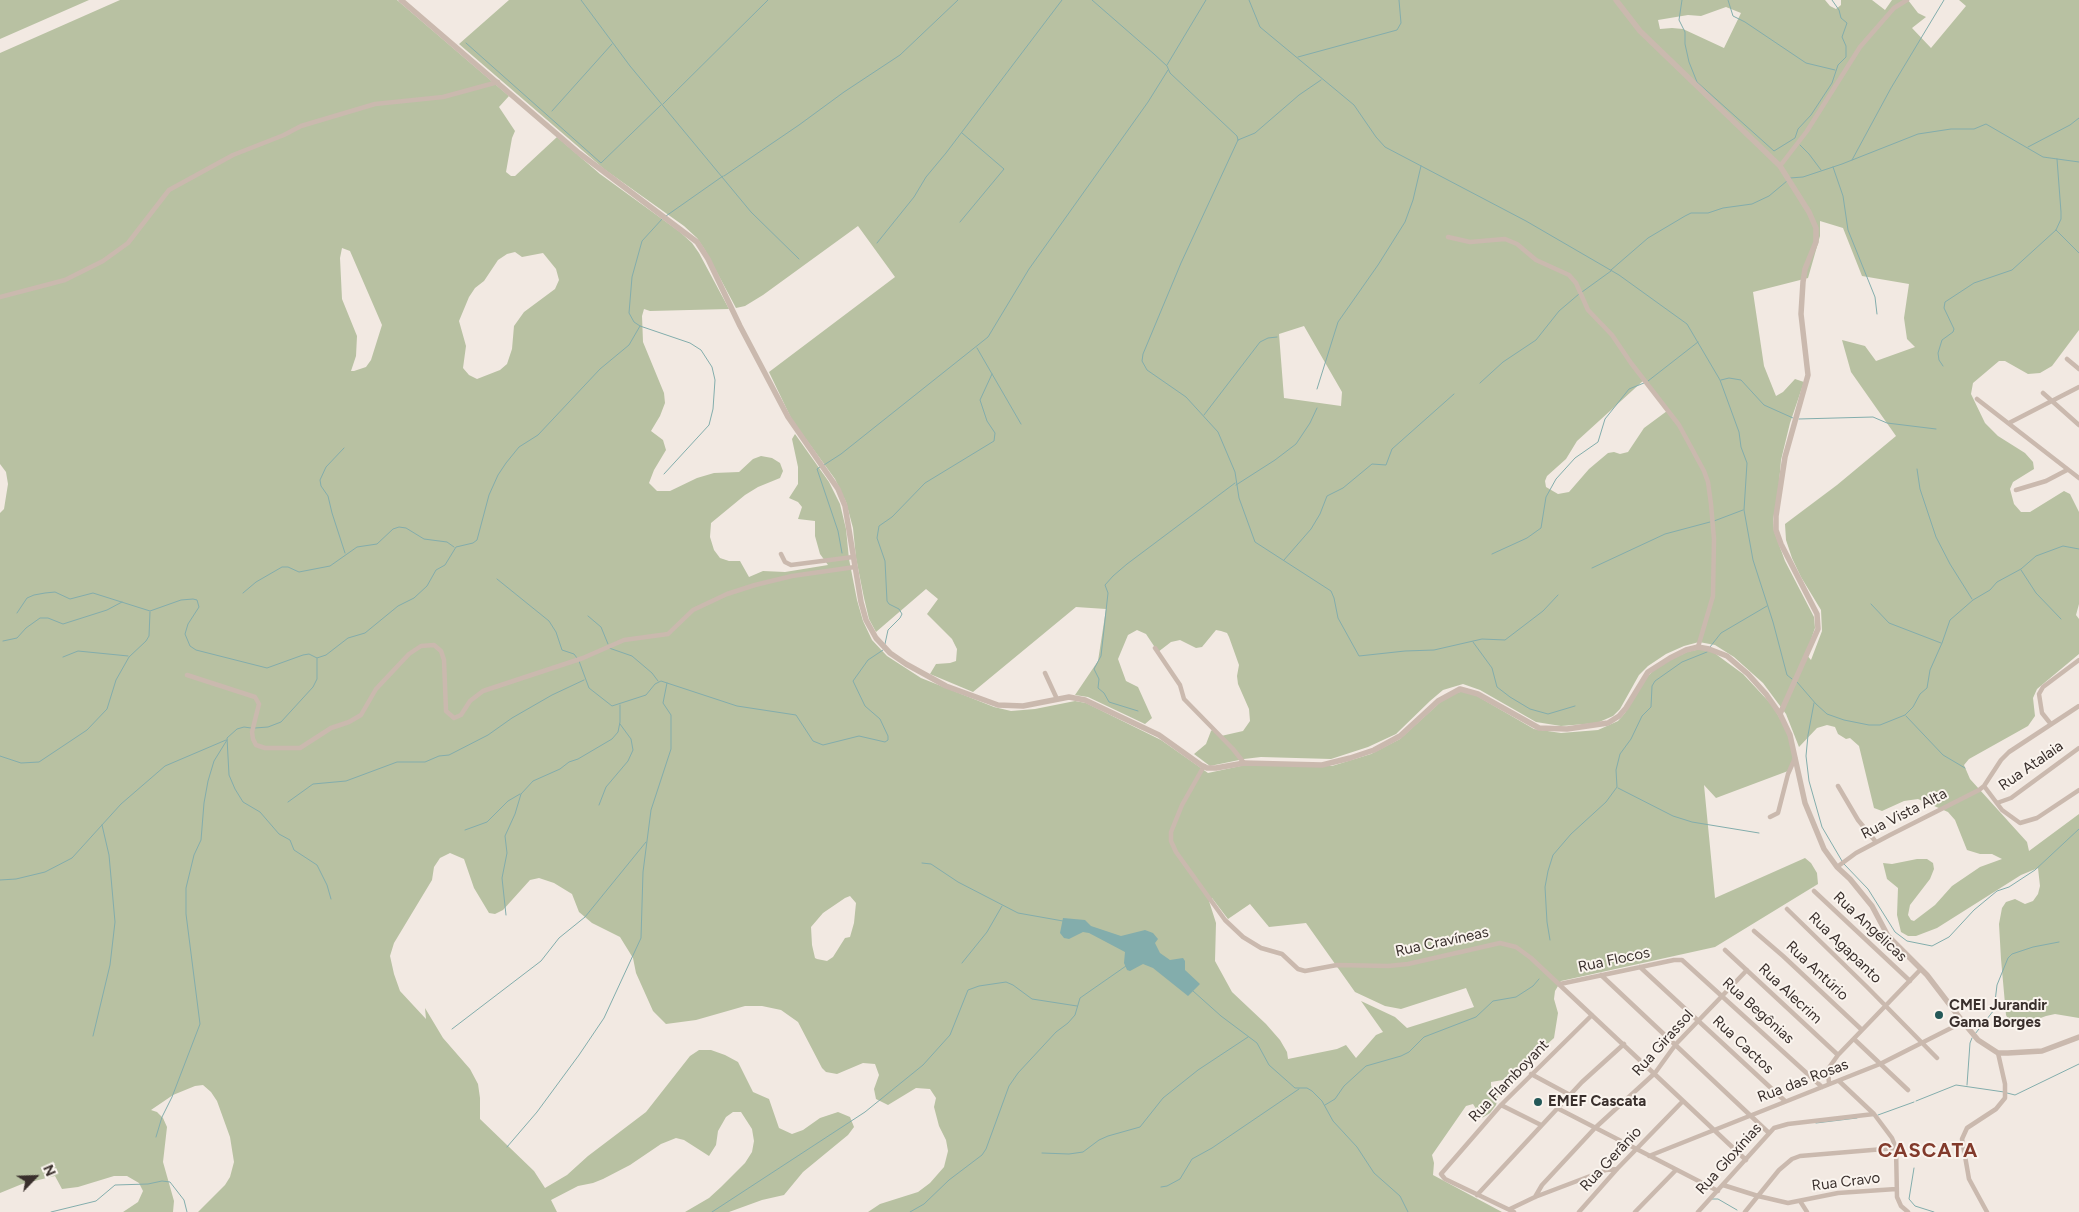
<!DOCTYPE html>
<html>
<head>
<meta charset="utf-8">
<style>
	body { margin:0 }
	#map { position:relative; width:2079px; height:1212px; overflow:hidden; background:#f2e9e2; font-family:Figtree,sans-serif }
	canvas { display:block }
	.north { position:absolute; left:10px; top:1152px; width:50px; height:50px; -webkit-text-stroke:4px #faf4ee; paint-order:stroke; rotate:66deg; font-size:14px; font-weight:700; line-height:20px; text-align:center; color:#392f2c }
	.north::after { content:''; display:block; margin:auto; width:18px; height:22px; background:#392f2c; clip-path:polygon(50% 0,100% 100%,50% 72%,0 100%) }
</style>
</head>
<body>
<div id="map">
<canvas width="2079" height="1212"></canvas>
<div class="north">N</div>
</div>
<script>
const ctx = document.querySelector('canvas').getContext('2d');
ctx.lineJoin = 'round';
function fillPath(path, color) {
  ctx.fillStyle = color;
  ctx.fill(path, 'evenodd');
}
function poly(rows) {
  const path = new Path2D();
  for (const r of rows) {
    path.moveTo(r[0], r[1]);
    for (let i = 2; i < r.length; i += 2) path.lineTo(r[i], r[i + 1]);
  }
  return path;
}
function trace(path, color, width, dash) {
  ctx.strokeStyle = color;
  ctx.lineWidth = width;
  ctx.lineCap = dash ? 'butt' : 'round';
  ctx.setLineDash(dash || []);
  ctx.stroke(path);
}
function write(font, color, halo, rows, align = 'center') {
  ctx.font = font + ' Figtree,sans-serif';
  ctx.lineWidth = 4;
  ctx.setLineDash([]);
  ctx.textBaseline = 'middle';
  ctx.strokeStyle = halo;
  ctx.fillStyle = color;
  for (const [text, x, y, turn = 0] of rows) {
    ctx.save();
    ctx.translate(x, y);
    ctx.rotate((+turn || 0) * Math.PI / 180);
    ctx.textAlign = isNaN(turn) ? turn : align;
    if (halo) ctx.strokeText(text, 0, 0);
    ctx.fillText(text, 0, 0);
    ctx.restore();
  }
}
fillPath(poly([
	[0,0,89,0,0,39],
	[120,0,397,0,509,96,499,107,515,131,512,138,506,172,511,176,515,176,557,137,600,174,680,232,692,243,699,253,729,309,650,311,644,309,642,316,643,342,664,393,665,403,660,416,651,431,663,440,666,450,654,470,649,483,657,491,670,491,697,478,714,473,739,472,753,459,761,456,772,458,780,463,783,471,780,478,758,487,745,495,711,523,710,537,714,550,720,558,729,561,740,561,749,577,763,571,785,572,828,565,820,554,815,536,815,521,798,519,802,507,798,502,789,498,798,484,798,467,792,439,795,434,829,482,840,504,846,529,849,559,857,600,863,621,872,640,887,656,921,678,994,707,1011,711,1035,709,1075,701,1086,703,1161,740,1208,773,1245,765,1332,766,1371,754,1400,739,1447,696,1463,691,1477,696,1534,729,1561,733,1598,730,1618,721,1625,713,1644,680,1653,671,1670,660,1687,652,1700,649,1713,652,1743,674,1772,705,1786,729,1794,756,1788,771,1716,798,1704,785,1715,898,1805,858,1811,863,1817,873,1818,884,1715,947,1561,981,1555,991,1554,999,1558,1013,1554,1038,1514,1074,1503,1080,1491,1082,1491,1086,1498,1097,1496,1105,1490,1113,1482,1118,1473,1104,1466,1106,1432,1155,1434,1163,1433,1175,1502,1212,868,1212,880,1204,918,1192,930,1183,944,1167,948,1151,946,1140,939,1126,934,1107,936,1098,930,1089,916,1088,888,1105,876,1099,874,1089,879,1075,875,1064,863,1063,837,1074,826,1072,822,1068,798,1022,781,1010,762,1006,745,1006,696,1020,666,1024,653,1011,636,973,633,958,620,937,592,923,579,912,572,894,554,883,539,878,530,880,503,910,495,914,489,913,474,888,464,859,450,853,440,858,434,867,432,880,394,943,390,956,394,974,400,991,426,1019,425,1008,443,1038,470,1069,478,1084,480,1098,480,1119,534,1171,545,1188,567,1175,588,1156,646,1112,690,1056,699,1050,711,1050,725,1055,738,1062,753,1092,769,1099,779,1128,792,1134,803,1130,820,1118,838,1112,850,1117,854,1127,848,1135,803,1172,784,1195,762,1200,729,1212,685,1212,709,1198,721,1187,745,1163,752,1152,754,1141,752,1129,741,1112,733,1112,726,1117,718,1131,716,1145,709,1156,684,1140,676,1138,661,1144,630,1165,603,1179,593,1183,578,1186,551,1200,557,1212,198,1212,225,1185,230,1177,234,1162,230,1137,217,1101,211,1092,203,1085,195,1086,173,1095,151,1110,157,1112,163,1118,167,1127,163,1162,174,1201,173,1212,123,1212,138,1202,143,1191,139,1183,127,1176,114,1176,78,1187,62,1189,55,1176,22,1184,0,1193,0,513,4,509,8,484,6,472,0,464,0,53],
	[342,248,350,251,382,325,371,360,366,367,354,371,351,371,356,356,357,336,342,299,340,258],
	[515,252,522,257,543,253,556,269,559,280,555,289,524,312,514,326,512,349,507,364,500,370,477,379,469,375,463,368,466,346,459,321,469,297,475,288,484,281,498,260,507,254],
	[850,896,856,903,854,923,850,937,845,938,833,957,827,961,817,959,815,958,812,945,811,927,823,913,845,898],
	[1212,898,1228,919,1250,904,1269,927,1306,923,1355,992,1385,1006,1401,1009,1466,988,1474,1007,1407,1028,1395,1017,1361,1001,1383,1032,1376,1035,1356,1058,1346,1045,1337,1049,1288,1059,1287,1052,1280,1040,1266,1024,1232,992,1215,961,1216,923,1209,901],
	[509,0,1825,0,1830,6,1836,9,1841,5,1841,0,1872,0,1885,10,1892,0,1908,0,1918,13,1926,17,1912,28,1931,48,1966,6,1959,0,2079,0,2079,330,2052,366,2040,373,2028,374,2005,361,1999,361,1973,383,1971,394,1985,423,1998,436,2025,453,2033,462,2034,469,2013,482,2010,489,2014,504,2021,512,2030,512,2064,491,2070,494,2079,512,2079,604,2076,615,2079,619,2079,654,2037,689,2033,698,2035,716,2028,726,1969,759,1964,765,1970,779,2027,842,2029,851,2079,814,2079,1018,2055,1014,2046,1016,2013,1028,2006,1015,2001,959,1999,924,2002,908,2006,902,2015,899,2025,904,2033,901,2038,894,2040,886,2038,868,2021,875,1937,928,1916,936,1908,936,1901,932,1897,915,1898,888,1887,879,1883,863,1892,864,1917,859,1927,859,1933,863,1934,869,1930,879,1910,905,1908,915,1911,920,1914,921,1935,905,1952,886,1980,867,2002,859,1992,854,1980,854,1967,850,1955,820,1948,812,1918,799,1904,801,1882,811,1874,808,1859,746,1850,738,1846,739,1838,734,1835,727,1827,725,1817,728,1799,747,1786,714,1763,683,1734,657,1715,645,1699,642,1684,646,1666,654,1648,666,1639,675,1620,709,1613,716,1597,723,1561,726,1536,722,1480,690,1463,684,1443,690,1430,701,1396,734,1368,747,1331,759,1261,757,1244,759,1210,766,1194,754,1206,744,1211,731,1214,728,1221,736,1243,731,1250,721,1249,709,1238,684,1237,676,1239,665,1229,637,1227,633,1221,631,1216,630,1202,647,1196,648,1180,640,1171,642,1158,652,1146,634,1137,630,1128,635,1118,659,1126,681,1138,687,1152,718,1145,724,1088,697,1075,695,1098,661,1106,609,1076,607,973,692,930,674,936,664,950,663,956,661,957,649,952,639,927,614,938,599,926,589,876,632,869,619,864,598,856,558,853,528,846,502,835,479,792,420,769,372,895,277,858,226,763,295,745,306,736,308,705,250,697,238,684,226,604,169,459,44],
	[1726,7,1741,13,1724,48,1683,29,1672,28,1660,29,1658,20,1688,15,1701,16],
	[1820,221,1843,228,1862,276,1909,284,1904,318,1907,339,1915,347,1876,361,1865,346,1842,340,1851,372,1896,436,1837,485,1785,524,1786,540,1792,558,1801,577,1821,610,1822,631,1811,660,1806,654,1815,628,1814,617,1785,561,1774,531,1773,519,1778,496,1781,460,1790,423,1804,382,1795,379,1783,392,1776,396,1764,366,1753,292,1808,278,1820,236],
	[1304,326,1342,392,1341,406,1284,398,1279,334],
	[1644,380,1667,411,1644,428,1628,452,1620,454,1614,452,1608,453,1589,469,1569,492,1558,494,1546,487,1545,481,1547,476,1566,459,1577,441]
]), '#b8c1a2');
fillPath(poly([
	[1063,918,1085,920,1091,926,1121,936,1145,930,1153,933,1158,939,1155,943,1160,953,1170,960,1183,958,1185,961,1185,970,1200,984,1188,996,1153,968,1143,964,1130,971,1127,970,1124,963,1125,952,1089,933,1083,932,1069,939,1064,938,1060,933]
]), '#83adac');
trace(poly([
	[581,0,630,66,751,212,799,259],
	[1092,0,1154,54,1167,66,1170,73,1237,136,1238,140],
	[1249,0,1260,27,1354,105,1376,137,1385,147,1526,221,1619,275,1687,324,1720,380,1739,432,1741,447,1747,463,1744,510,1753,560,1773,622,1787,675,1792,679],
	[1682,0,1679,20,1685,32,1685,44,1689,62,1697,82,1774,151,1795,138,1798,129,1811,115,1832,83,1838,65,1846,57,1846,46,1842,37,1847,23,1841,18,1839,10,1832,0],
	[1728,0,1733,16,1745,22,1806,63,1835,70],
	[466,43,601,163,661,105],
	[1298,57,1397,30,1401,23,1399,0],
	[1167,65,1206,0],
	[663,104,768,0],
	[552,111,612,44],
	[1238,140,1181,263,1143,354,1142,361,1147,370,1186,397,1218,432,1235,472,1239,498,1255,542,1331,591,1334,598,1338,618,1359,656,1405,651,1434,650,1482,639,1505,640,1543,611,1558,595],
	[1238,140,1255,133,1299,95,1321,80],
	[1800,145,1809,154,1821,170],
	[2028,147,2070,125,2079,118],
	[1852,160,1891,88,1944,0],
	[1833,167,1843,196,1848,230,1875,297,1877,314],
	[724,176,799,125,844,92,900,55,958,0],
	[1790,178,1803,177,1842,164,1918,134,1951,129,1974,129,1986,124,2043,157,2079,162],
	[666,216,723,176],
	[663,218,642,241,632,277,629,313,634,322,640,326,690,343,701,350,712,367,715,380,713,409,709,425,664,474],
	[960,222,1004,169,962,133],
	[2056,230,2079,253],
	[877,243,914,197,926,177,946,153,1062,0],
	[1611,270,1648,238,1685,216,1691,213,1708,213,1723,208,1752,204,1769,196,1787,181],
	[1582,292,1611,271],
	[977,348,1021,424],
	[1943,366,1939,360,1938,353,1942,340,1953,332,1954,329,1944,308,1945,302,1974,283,2012,270,2056,230,2061,219,2061,212,2057,159],
	[1721,380,1729,378,1741,380,1764,405,1793,418],
	[1648,381,1698,342],
	[1480,383,1503,362,1536,340,1559,311,1579,294],
	[1317,389,1338,322,1378,265,1405,222,1413,200,1421,166],
	[1204,415,1260,342,1268,338,1277,337],
	[1799,419,1873,417,1887,423,1936,429],
	[344,448,326,467,320,480,321,486,328,496,332,513,345,553],
	[824,465,841,454,988,337,1029,269,1148,102,1168,70],
	[820,467,817,469,838,531,842,553],
	[1917,469,1920,489,1936,537,1950,564,1972,599],
	[1236,485,1275,460,1296,444,1310,423,1317,408],
	[1714,521,1743,510],
	[1492,554,1527,538,1541,528,1546,497,1556,479,1575,458,1598,442,1605,419,1629,389,1644,383],
	[1284,560,1311,529,1320,514,1327,496,1343,488,1372,464,1386,465,1392,449,1454,394],
	[1592,568,1665,534,1710,522],
	[2021,570,2036,593,2061,619],
	[497,579,549,621,556,632,562,650,574,654,577,658],
	[243,593,256,582,282,567,288,567,299,572,330,566,357,547,377,544,393,529,399,527,406,528,424,539,447,542,454,547],
	[1871,604,1889,623,1941,643],
	[17,613,27,598,34,595,45,593,55,592,70,599,93,593,150,611,181,600,193,599,197,600,199,607,188,624,185,634,190,646,196,650,267,668,303,655,309,654,317,658],
	[588,616,601,627,608,644],
	[3,641,17,638,26,628,40,618,48,618,63,624,107,610,122,602],
	[1473,642,1492,668,1497,687,1510,697,1530,709,1548,714,1575,706],
	[885,644,888,630,900,618,902,614,899,609,889,604,887,601,885,561,877,538,879,526,892,517,925,483,994,441,995,433,987,421,980,400,992,374],
	[1710,647,1721,633,1767,606],
	[609,648,632,656,652,673,658,681],
	[63,657,78,651,128,656],
	[317,658,326,655,348,638,365,633,398,606,414,598,427,586,436,570,445,565,456,547,473,543,477,540,489,495,498,475,506,463,519,447,538,435,600,369,629,345,640,326],
	[579,661,589,688,612,706,646,695,655,684,661,681,737,706,796,715,813,741,823,745,859,736,885,742,888,740,888,736,880,719,865,706,853,681,868,660,883,650],
	[1797,682,1816,704,1827,714,1844,720,1869,725,1880,725,1905,715,1913,707,1920,694,1927,688,1930,670,1942,643,1950,620,1973,600,1990,590,1997,582,2021,569,2036,556,2063,546,2079,549],
	[1814,703,1808,735,1806,756,1809,781,1822,827,1842,861],
	[1138,711,1109,702,1104,693,1098,688,1099,679,1094,669,1101,656,1108,593,1105,585,1113,576,1127,564,1235,483],
	[1906,716,1943,755,1965,768],
	[251,728,244,727,237,729,227,738,229,775,235,789,243,802,260,812,279,834,290,840,294,850,317,865,327,885,331,899],
	[255,728,268,727,281,722,313,687,317,679,317,659],
	[0,756,21,763,39,762,87,730,107,709,116,680,129,657,146,641,149,636,150,612],
	[1618,788,1673,816,1692,822,1759,833],
	[288,802,313,784,346,781,397,762,425,762,439,756,449,755,488,735,512,718,552,695,584,680],
	[599,805,606,787,628,761,633,750,631,739,620,724],
	[465,830,487,822,508,801,520,794],
	[922,863,931,864,958,882,1018,913,1063,921],
	[1844,864,1868,889,1895,932,1907,941,1932,946,1949,937,1974,910,1997,891,2009,887,2035,870,2079,829],
	[0,880,16,879,45,872,72,858,121,804,165,766,226,740],
	[506,915,502,878,507,853,505,836,515,814,521,794,533,781,560,769,569,762,578,759,612,739,618,732,620,722,620,705],
	[1550,940,1547,922,1545,887,1548,871,1553,855,1571,834,1606,802,1617,787,1616,770,1620,754,1631,739,1642,716,1651,707,1652,686,1655,681,1682,662,1707,652],
	[962,963,987,932,1002,906],
	[1193,991,1221,1016,1257,1043,1269,1065,1295,1088,1307,1088,1312,1091,1322,1101,1333,1121,1357,1147,1374,1173,1400,1196,1408,1212],
	[452,1029,541,961,559,938,585,917,646,842],
	[1975,1034,1994,1010,1997,985,2008,958,2012,954,2033,947,2059,942],
	[93,1036,110,965,115,922,109,855,102,825],
	[1967,1085,1970,1043,1972,1038],
	[2007,1093,2015,1095,2079,1064],
	[1916,1101,1956,1085,2004,1092],
	[1325,1105,1335,1099,1344,1086,1366,1066,1401,1056,1409,1052,1424,1037,1476,1017,1493,1001,1516,997,1533,986,1539,979],
	[1878,1115,1914,1102],
	[1816,1123,1857,1118],
	[156,1137,162,1117,172,1097,200,1024,186,914,186,888,194,855,201,840,204,803,208,781,214,761,227,740],
	[507,1147,537,1112,579,1055,604,1018,641,938,643,872,651,810,671,749,671,715,663,703,667,683],
	[1042,1153,1069,1154,1083,1152,1099,1140,1108,1136,1140,1127,1163,1098,1198,1070,1248,1037],
	[1914,1168,1909,1199,1915,1206,1934,1212],
	[1161,1187,1167,1186,1180,1179,1192,1159,1212,1148,1299,1089],
	[1712,1199,1718,1199,1737,1210],
	[51,1212,96,1201,115,1185,148,1184,162,1181,170,1182,184,1200,187,1212],
	[712,1212,865,1112,923,1065,950,1035,968,990,979,986,1006,982,1013,985,1032,999,1077,1006],
	[910,1212,924,1204,949,1180,982,1155,986,1149,1009,1086,1018,1073,1056,1032,1068,1023,1075,1015,1080,998,1126,966]
]), '#83adac', 1);
trace(poly([
	[1780,166,1807,131,1860,47,1894,8,1907,0],
	[1448,237,1470,242,1505,239,1517,244,1536,260,1569,275,1576,283,1588,310,1612,335,1631,363,1679,425,1704,471,1708,482,1711,504,1714,539,1713,596,1698,647],
	[0,297,65,280,103,261,128,243,169,190,233,155,284,135,301,126,375,104,443,97,498,82],
	[2067,359,2079,369],
	[2043,393,2079,425],
	[1977,399,2079,478],
	[2009,423,2079,387],
	[2016,490,2046,481,2067,470],
	[781,554,785,562,791,565,853,557],
	[1155,648,1180,685,1184,699,1233,749,1244,763],
	[1045,673,1057,699],
	[187,675,255,697,259,704,252,732,253,739,256,745,265,748,300,748,331,728,349,722,361,715,376,689,409,654,421,646,434,645,441,651,444,660,446,711,454,718,461,715,470,701,483,691,583,658,624,640,668,634,693,610,727,594,755,585,792,576,855,567],
	[2050,723,2042,713,2039,694,2043,687,2079,660],
	[1204,766,1182,805,1171,832,1171,841,1176,852,1225,920,1243,937,1261,948,1282,954,1298,969,1305,971,1337,965,1388,966,1408,964,1500,943,1516,947,1531,958,1746,1160],
	[1838,786,1858,820,1876,842],
	[1984,786,2002,810,2020,823,2037,818,2079,790],
	[1997,803,2011,798,2079,748],
	[1770,817,1778,813,1788,774,1795,758],
	[1837,867,1856,853,1890,835,1979,790,1984,786,2001,760,2009,752,2079,706],
	[1814,891,1910,981],
	[1787,909,1867,987,1937,1058],
	[1754,931,1783,956,1862,1030],
	[1725,950,1838,1055],
	[1640,967,1785,1101],
	[1601,975,1769,1133],
	[1560,984,1674,960,1682,960,1822,1087],
	[1854,1039,1908,1090],
	[1531,1074,1570,1095],
	[1839,1081,1874,1114,1892,1138,1896,1148,1897,1197,1901,1206,1908,1212],
	[1829,1084,1828,1069,1838,1055,1921,969],
	[1501,1105,1541,1125],
	[1557,1108,1718,1191],
	[1649,1156,1880,1064,1963,1022],
	[1723,1185,1758,1196,1788,1203,1838,1193,1896,1189],
	[1477,1195,1582,1082,1624,1044],
	[1535,1197,1542,1185,1595,1128,1655,1073,1676,1044,1747,970],
	[1800,1201,1807,1212],
	[1510,1209,1535,1197,1606,1170,1617,1169],
	[1514,1212,1445,1179,1441,1174,1501,1105,1592,1015],
	[1579,1212,1617,1169,1683,1101],
	[1635,1212,1676,1170],
	[1698,1212,1774,1128,1788,1124,1874,1114],
	[1745,1212,1779,1170,1792,1159,1800,1156,1896,1148],
	[1987,1212,1969,1179,1962,1139,1967,1128,1996,1109,2005,1098,2005,1084,1998,1053]
]), '#cab9ae', 4.5);
trace(poly([
	[401,0,579,153,697,242,708,259,740,326,788,417,838,489,845,506,861,602,866,620,876,638,890,653,906,664,946,686,998,705,1023,706,1069,697,1085,700,1159,735,1201,765,1207,768,1216,768,1244,763,1322,765,1350,758,1374,750,1400,736,1438,701,1460,689,1478,694,1539,728,1567,729,1608,723,1619,716,1626,708,1648,672,1670,658,1686,650,1698,647,1709,649,1727,656,1748,674,1766,694,1780,714,1790,735,1805,803,1824,849,1837,867,1850,879,1872,906,1888,936,1927,975,1963,1022,1978,1040,1998,1053,2008,1053,2042,1051,2079,1037],
	[1616,0,1640,31,1780,166,1809,212,1816,228,1816,242,1805,269,1803,282,1801,314,1808,375,1785,457,1776,516,1776,530,1781,544,1817,614,1818,629,1780,714]
]), '#cab9ae', 5.5);
for (const [x, y, r, color] of [
	[1939,1015,5,"#245858"],
	[1538,1102,5,"#245858"]
]) {
  const dot = new Path2D();
  dot.arc(x, y, r, 0, 2 * Math.PI);
  ctx.fillStyle = color;
  ctx.fill(dot);
  trace(dot, '#faf4ee', 2);
}
write('15px', '#392f2c', '#faf4ee', [
	["Rua Atalaia",2031,766,-35],
	["Rua Vista Alta",1904,814,-27],
	["Rua Angélicas",1870,927,43],
	["Rua Cravíneas",1442,942,-12],
	["Rua Agapanto",1845,948,44],
	["Rua Flocos",1614,960,-12],
	["Rua Antúrio",1817,971,43],
	["Rua Alecrim",1790,994,43],
	["Rua Begônias",1758,1011,42],
	["Rua Girassol",1663,1043,-48],
	["Rua Cactos",1743,1045,43],
	["Rua Flamboyant",1509,1081,-46],
	["Rua das Rosas",1803,1081,-21],
	["Rua Gerânio",1611,1159,-47],
	["Rua Gloxínias",1729,1159,-48],
	["Rua Cravo",1846,1182,-7]
]);
write('bold 15px', '#392f2c', '#faf4ee', [
	["CMEI Jurandir",1949,1006],
	["Gama Borges",1949,1023],
	["EMEF Cascata",1548,1102]
], 'left');
ctx.letterSpacing = '1px';
write('bold 20px', '#823a2b', '#faf4ee', [
	["CASCATA",1928,1151]
]);
ctx.letterSpacing = '0px';
</script>
</body>
</html>
